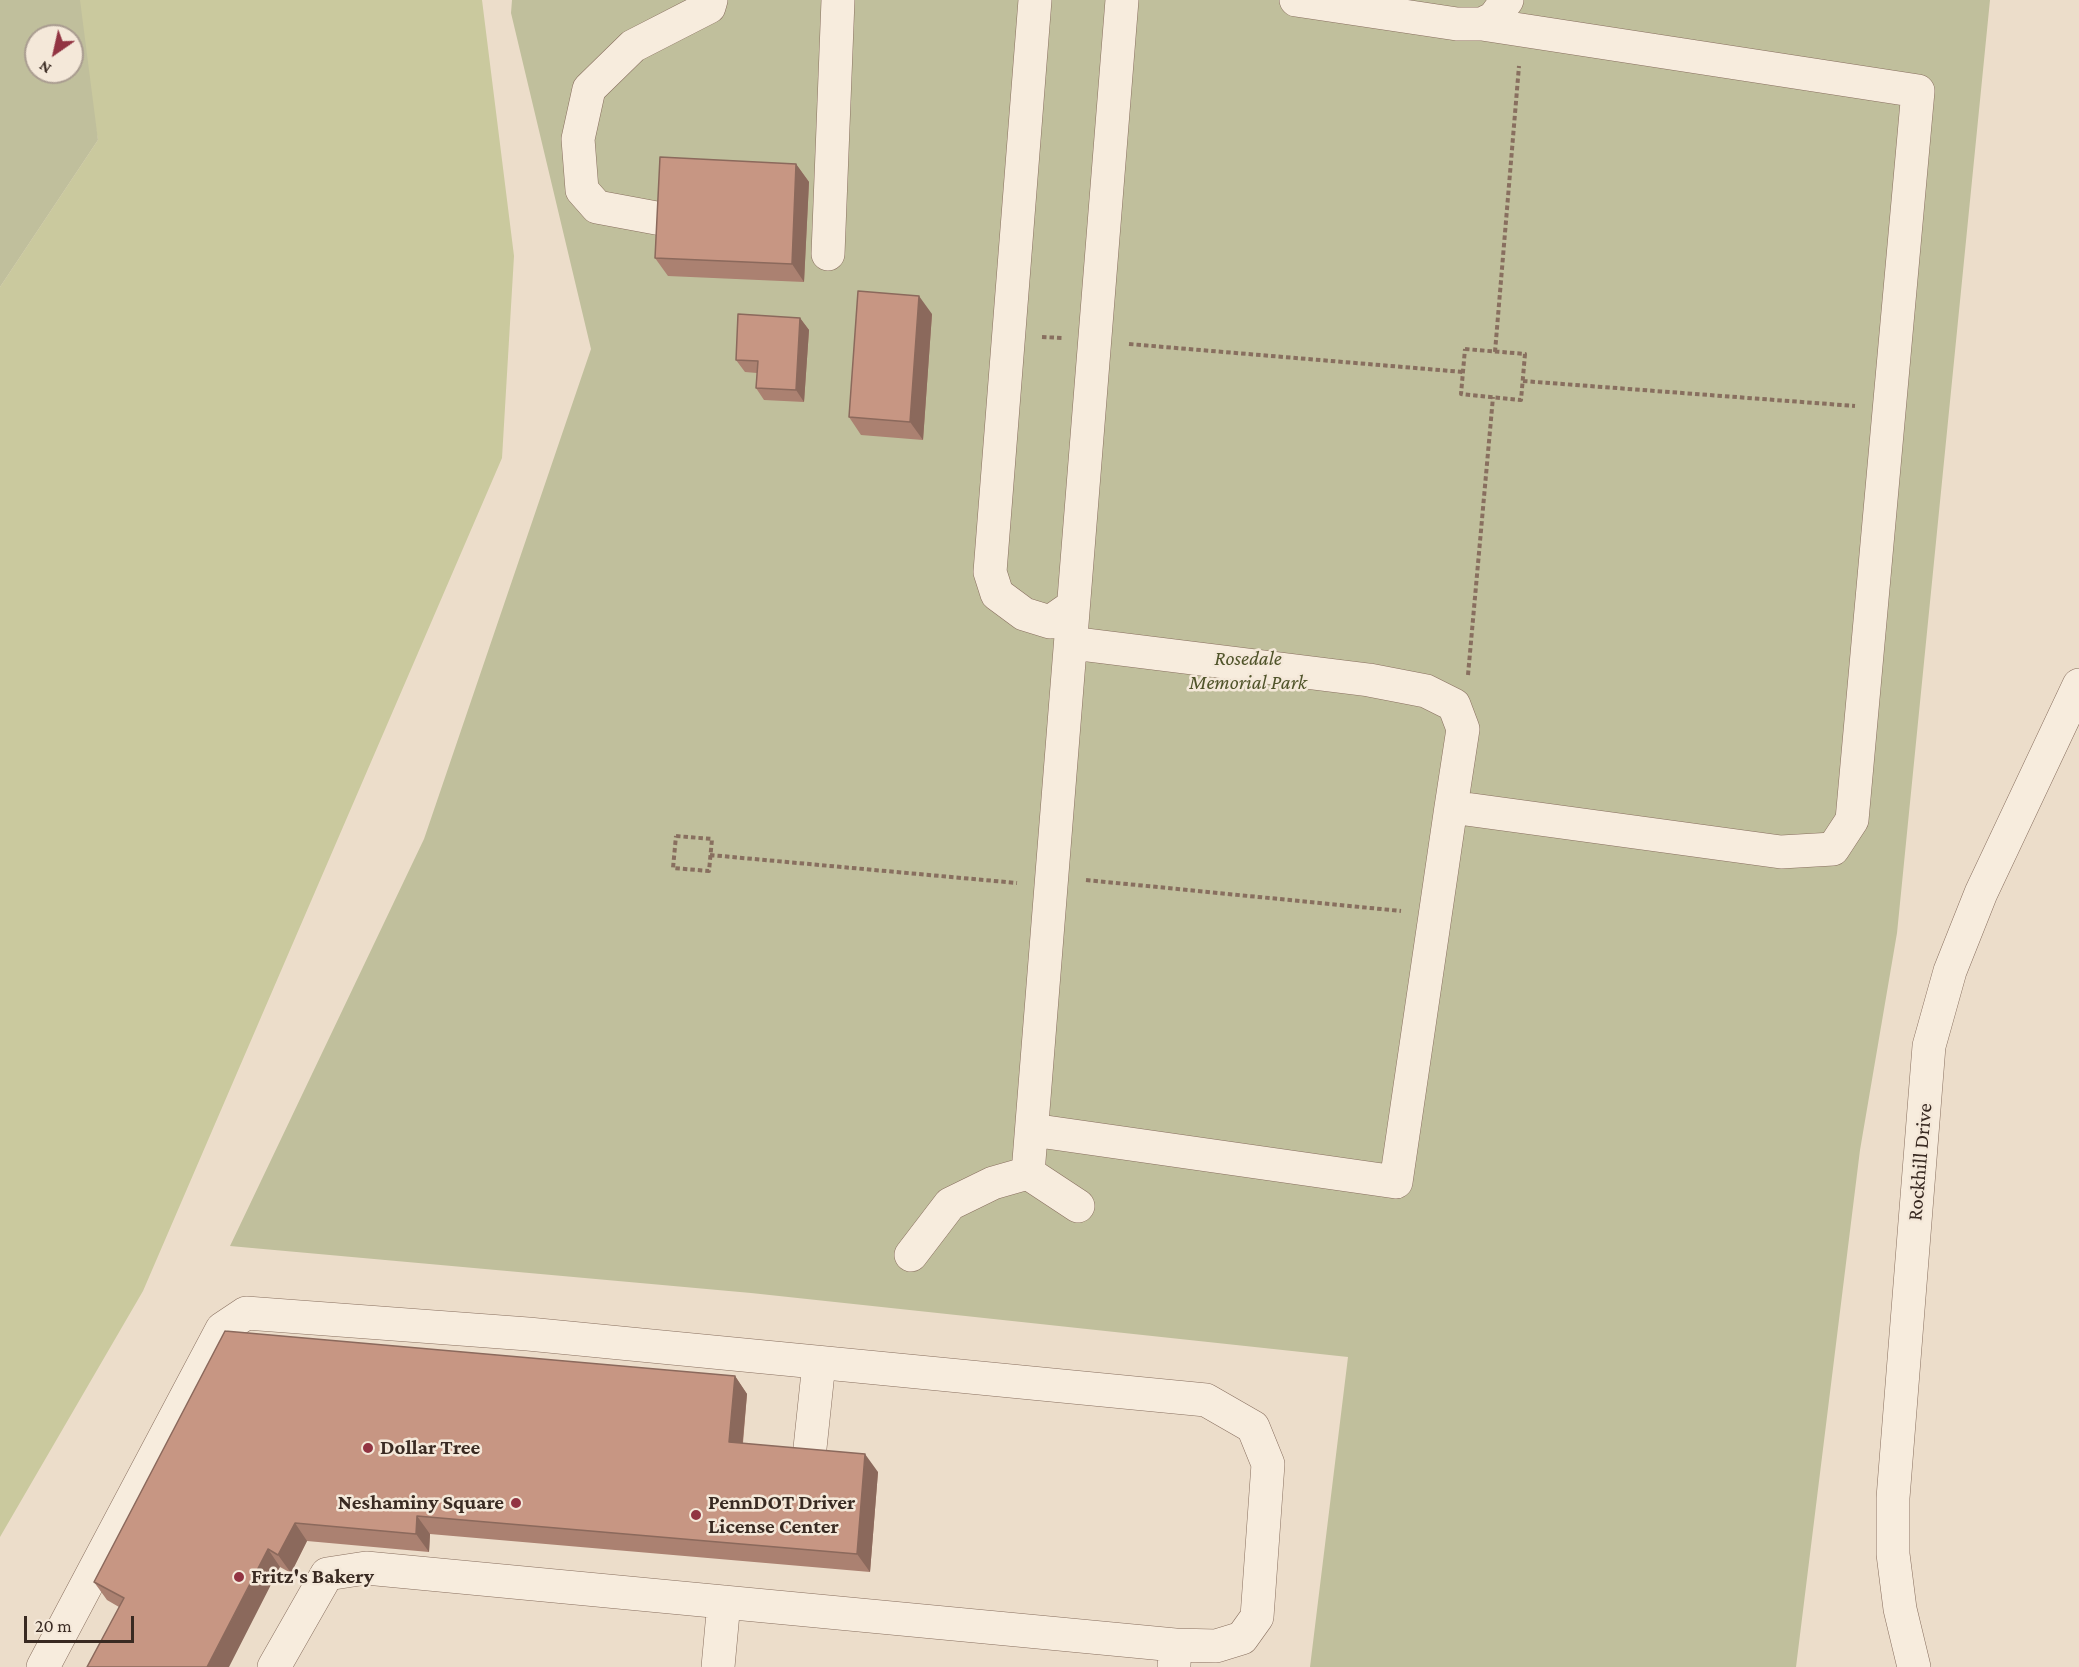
<!DOCTYPE html>
<html>
<head>
<meta charset="utf-8">
<style>
	body { margin:0 }
	#map { position:relative; width:2079px; height:1667px; overflow:hidden; background:#ecddca; font-family:"Crimson Pro",serif }
	canvas { display:block }
	.north { position:absolute; left:24px; top:24px; width:60px; height:60px; box-sizing:border-box; background:#f4e8d9; border:2px solid #a99c90; border-radius:50%; rotate:214deg; font-size:16px; font-weight:700; line-height:24px; text-align:center; color:#392a22 }
	.north::after { content:''; display:block; margin:auto; width:21px; height:27px; background:#923442; clip-path:polygon(50% 0,100% 100%,50% 72%,0 100%) }
	.scale { position:absolute; left:24px; top:1616px; width:110px; height:27px; box-sizing:border-box; border:3px solid #392a22; border-top:0; padding-left:8px; font-size:18px; line-height:21px; white-space:nowrap; color:#392a22; -webkit-text-stroke:4px #f4e8d9; paint-order:stroke }
</style>
</head>
<body>
<div id="map">
<canvas width="2079" height="1667"></canvas>
<div class="north">N</div>
<div class="scale">20 m</div>
</div>
<script>
const ctx = document.querySelector('canvas').getContext('2d');
ctx.lineJoin = 'round';
function fillPath(path, color) {
  ctx.fillStyle = color;
  ctx.fill(path, 'evenodd');
}
function poly(rows) {
  const path = new Path2D();
  for (const r of rows) {
    path.moveTo(r[0], r[1]);
    for (let i = 2; i < r.length; i += 2) path.lineTo(r[i], r[i + 1]);
  }
  return path;
}
function trace(path, color, width, dash) {
  ctx.strokeStyle = color;
  ctx.lineWidth = width;
  ctx.lineCap = dash ? 'butt' : 'round';
  ctx.setLineDash(dash || []);
  ctx.stroke(path);
}
function write(font, color, halo, rows, align = 'center') {
  ctx.font = font + ' "Crimson Pro",serif';
  ctx.lineWidth = 5;
  ctx.setLineDash([]);
  ctx.textBaseline = 'middle';
  ctx.strokeStyle = halo;
  ctx.fillStyle = color;
  for (const [text, x, y, turn = 0] of rows) {
    ctx.save();
    ctx.translate(x, y);
    ctx.rotate((+turn || 0) * Math.PI / 180);
    ctx.textAlign = isNaN(turn) ? turn : align;
    if (halo) ctx.strokeText(text, 0, 0);
    ctx.fillText(text, 0, 0);
    ctx.restore();
  }
}
fillPath(poly([
	[72,0,482,0,514,256,502,458,143,1291,0,1537,0,287,98,140]
]), '#cac99e');
fillPath(poly([
	[0,0,80,0,98,140,0,287],
	[36,36,72,36,72,72,36,72],
	[512,0,1990,0,1897,933,1860,1150,1796,1667,1310,1667,1348,1357,751,1293,230,1246,424,839,591,349,511,13]
]), '#c0bf9c');
const minor = poly([
	[1035,0,990,572,997,594,1024,614,1050,622,1073,606],
	[1296,0,1457,24,1482,24,1494,18,1507,0],
	[667,220,597,207,582,190,578,139,589,89,633,46,709,7,711,0],
	[828,254,838,0],
	[1071,643,1369,680,1426,691,1454,705,1463,729,1451,807],
	[1032,1130,1396,1182,1451,807,1781,852,1833,849,1852,820,1918,91,1482,24],
	[1028,1173,1122,0],
	[911,1255,950,1204,993,1183,1028,1173,1078,1206],
	[810,1448,819,1363],
	[43,1667,222,1329,246,1313,528,1334,1206,1400,1253,1427,1268,1464,1257,1617,1242,1638,1216,1646,1175,1645],
	[274,1667,327,1574,366,1568,1175,1645,1174,1665],
	[718,1667,724,1602],
	[1914,1667,1900,1609,1893,1554,1893,1498,1929,1046,1950,971,1981,893,2079,685]
]);
trace(minor, '#886f5f', 34);
trace(poly([
	[1042,337,1062,338],
	[1129,344,1463,372],
	[1465,349,1525,354,1521,400,1461,394,1465,349],
	[1495,352,1519,66],
	[1523,381,1855,406],
	[1468,675,1493,397],
	[676,836,712,839,709,871,673,868,676,836],
	[710,855,1017,883],
	[1086,880,1401,911]
]), '#886f5f', 4, [4.5, 3]);
trace(minor, '#f7ecdd', 33);
fillPath(poly([
	[796,164,809,182,804,282,668,276,655,258],
	[932,314,923,440,861,435,849,417],
	[800,318,809,330,804,402,764,400,756,388,757,373,745,372,736,360],
	[735,1376,747,1394,743,1443,878,1472,870,1572,430,1534,429,1552,307,1541,291,1573,280,1567,119,1607,107,1600,94,1582]
]), '#ab8171');
fillPath(poly([
	[796,164,809,182,804,282,792,264],
	[919,296,932,314,923,440,910,422],
	[800,318,809,330,804,402,796,390],
	[735,1376,747,1394,741,1460,729,1442],
	[865,1454,878,1472,870,1572,857,1554],
	[417,1516,430,1534,429,1552,416,1534],
	[295,1523,307,1541,291,1573,278,1555],
	[268,1549,280,1567,229,1667,207,1667]
]), '#8b695c');
const building = poly([
	[660,157,796,164,792,264,655,258,660,157],
	[858,291,919,296,910,422,849,417,858,291],
	[738,314,800,318,796,390,756,388,758,361,736,360,738,314],
	[225,1331,735,1376,729,1442,865,1454,857,1554,417,1516,416,1534,295,1523,278,1555,268,1549,207,1667,87,1667,124,1598,94,1582,225,1331]
]);
fillPath(building, '#c79683');
trace(building, '#8b695c', 1.5);
for (const [x, y, r, color] of [
	[368,1448,6,"#923442"],
	[516,1503,6,"#923442"],
	[696,1515,6,"#923442"],
	[239,1577,6,"#923442"]
]) {
  const dot = new Path2D();
  dot.arc(x, y, r, 0, 2 * Math.PI);
  ctx.fillStyle = color;
  ctx.fill(dot);
  trace(dot, '#f4e8d9', 2);
}
write('italic 21px', '#50542a', '#f4e8d9', [
	["Rosedale",1248,659],
	["Memorial Park",1248,683]
]);
write('21px', '#392a22', '#f4e8d9', [
	["Rockhill Drive",1920,1162,-85]
]);
write('bold 21px', '#392a22', '#f4e8d9', [
	["Dollar Tree",380,1448],
	["Neshaminy Square",504,1503,"right"],
	["PennDOT Driver",708,1503],
	["License Center",708,1527],
	["Fritz's Bakery",251,1577]
], 'left');
</script>
</body>
</html>
